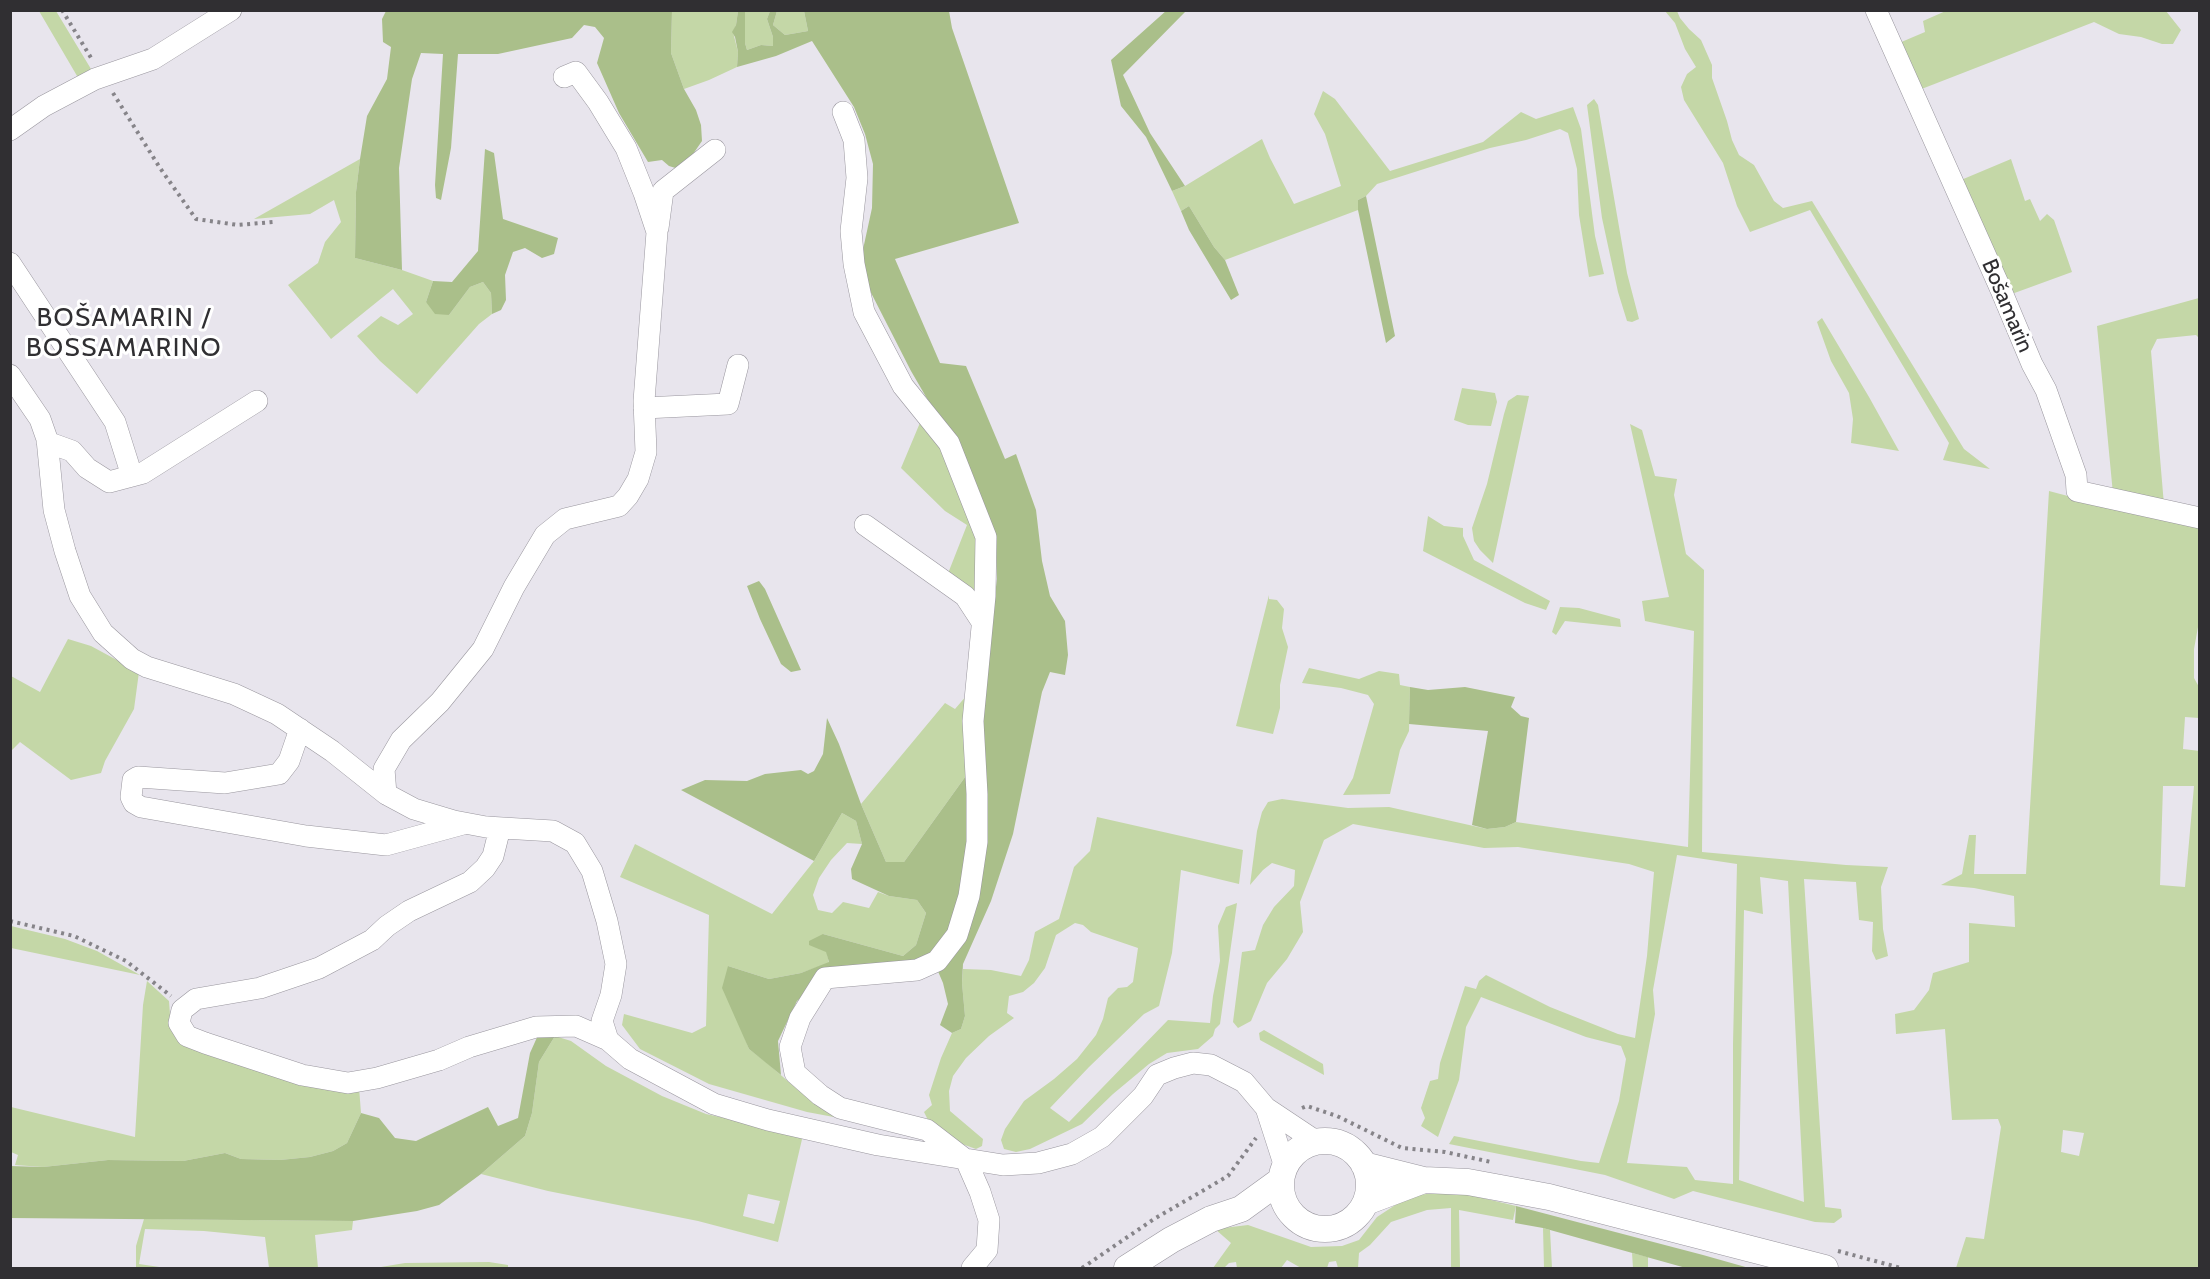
<!DOCTYPE html>
<html>
<head>
<meta charset="utf-8">
<style>
	body { margin:0 }
	#map { position:relative; width:2210px; height:1279px; overflow:hidden; background:#e8e5ed; font-family:Cabin,sans-serif }
	canvas { display:block }
	.frame { position:absolute; inset:0; border:12px solid #302f32; pointer-events:none }
</style>
</head>
<body>
<div id="map">
<canvas width="2210" height="1279"></canvas>
<div class="frame"></div>
</div>
<script>
const ctx = document.querySelector('canvas').getContext('2d');
ctx.lineJoin = 'round';
function fillPath(path, color) {
  ctx.fillStyle = color;
  ctx.fill(path, 'evenodd');
}
function poly(rows) {
  const path = new Path2D();
  for (const r of rows) {
    if (r.length === 3) {
      path.moveTo(r[0] + r[2], r[1]);
      path.arc(r[0], r[1], r[2], 0, 2 * Math.PI);
      continue;
    }
    path.moveTo(r[0], r[1]);
    for (let i = 2; i < r.length; i += 2) path.lineTo(r[i], r[i + 1]);
  }
  return path;
}
function trace(path, color, width, dash) {
  ctx.strokeStyle = color;
  ctx.lineWidth = width;
  ctx.lineCap = dash ? 'butt' : 'round';
  ctx.setLineDash(dash || []);
  ctx.stroke(path);
}
function write(font, color, halo, rows, align = 'center') {
  ctx.font = font + ' Cabin,sans-serif';
  ctx.lineWidth = 6;
  ctx.setLineDash([]);
  ctx.textBaseline = 'middle';
  ctx.strokeStyle = halo;
  ctx.fillStyle = color;
  for (const [text, x, y, turn = 0] of rows) {
    ctx.save();
    ctx.translate(x, y);
    ctx.rotate((+turn || 0) * Math.PI / 180);
    ctx.textAlign = isNaN(turn) ? turn : align;
    if (halo) ctx.strokeText(text, 0, 0);
    ctx.fillText(text, 0, 0);
    ctx.restore();
  }
}
fillPath(poly([
	[1948,10,2166,11,2181,30,2173,44,2162,44,2141,37,2119,34,2094,22,1919,90,1899,43,1925,32,1923,21],
	[39,11,56,11,91,69,80,81],
	[672,11,738,11,736,25,733,32,738,52,737,67,709,80,684,89,671,53],
	[745,11,770,11,767,19,773,37,773,46,761,45,747,50,745,43],
	[777,11,804,11,808,31,785,35,773,25],
	[1665,11,1677,11,1680,18,1689,29,1701,40,1712,65,1712,78,1727,121,1732,140,1739,155,1754,165,1774,201,1783,208,1812,201,1964,449,1990,469,1943,460,1949,443,1810,210,1750,232,1737,206,1723,163,1684,100,1681,87,1687,74,1696,67,1685,49,1675,23],
	[1323,91,1335,99,1390,171,1483,142,1521,112,1536,119,1573,107,1581,129,1595,236,1604,274,1589,277,1579,215,1577,169,1568,133,1560,129,1526,140,1490,148,1377,184,1366,196,1358,200,1358,210,1225,260,1214,247,1189,206,1181,211,1172,191,1185,186,1262,139,1270,158,1294,204,1341,186,1325,134,1314,114],
	[1594,99,1598,105,1627,273,1639,319,1632,322,1627,321,1618,292,1602,218,1587,105],
	[360,159,356,192,355,258,402,270,433,281,426,302,449,315,470,287,483,282,491,293,492,314,479,324,417,394,380,361,357,336,381,316,398,325,413,314,393,289,331,339,288,285,318,263,325,242,341,222,334,200,310,214,254,219],
	[2011,159,2025,201,2030,199,2040,221,2047,214,2054,220,2072,272,2009,295,1961,180],
	[2199,298,2199,338,2196,335,2157,339,2151,351,2164,505,2113,494,2097,326],
	[1822,318,1869,397,1899,451,1851,443,1853,419,1849,393,1831,361,1817,322],
	[1462,388,1495,393,1497,402,1491,426,1468,425,1454,420],
	[1517,395,1529,396,1493,563,1480,550,1474,541,1472,528,1487,484,1504,414,1508,401],
	[922,418,951,461,977,536,980,596,947,576,967,525,945,511,901,468],
	[1630,424,1642,430,1655,476,1677,479,1674,495,1686,554,1704,570,1702,852,1846,865,1888,867,1881,887,1883,929,1888,956,1876,960,1872,951,1873,922,1859,920,1856,882,1804,879,1825,1207,1841,1209,1842,1217,1834,1223,1815,1222,1693,1191,1674,1199,1605,1175,1449,1144,1454,1136,1581,1161,1599,1163,1619,1101,1626,1059,1621,1046,1586,1037,1481,997,1466,1027,1459,1080,1438,1137,1421,1126,1425,1118,1421,1108,1430,1081,1438,1079,1440,1063,1465,986,1476,989,1479,981,1486,975,1550,1007,1618,1034,1635,1038,1647,956,1654,872,1629,864,1518,847,1484,848,1353,824,1324,840,1300,902,1303,932,1287,959,1267,983,1251,1021,1238,1028,1233,1022,1242,952,1255,950,1263,925,1274,907,1294,886,1295,870,1272,863,1263,870,1250,885,1257,831,1262,812,1268,802,1282,799,1348,808,1389,807,1487,829,1505,827,1516,822,1688,847,1694,631,1645,621,1642,601,1669,597],
	[1677,855,1737,864,1733,1044,1733,1184,1695,1180,1687,1167,1627,1163,1655,1014,1653,990],
	[1760,877,1788,881,1804,1202,1739,1180,1744,910,1763,914],
	[2049,491,2098,504,2199,524,2200,616,2194,649,2194,678,2199,687,2199,718,2185,717,2183,749,2200,751,2199,1268,1956,1268,1966,1237,1984,1239,2001,1127,1998,1119,1952,1120,1945,1029,1896,1034,1895,1014,1914,1010,1929,990,1933,973,1969,962,1969,923,2015,927,2014,896,1974,888,1941,885,1962,874,1969,835,1976,835,1974,874,2026,874],
	[2163,786,2194,786,2185,887,2160,885],
	[2063,1130,2084,1133,2079,1156,2061,1152],
	[1428,516,1444,526,1463,528,1463,536,1474,560,1550,601,1546,610,1525,603,1423,551],
	[1269,595,1269,599,1277,600,1284,609,1282,628,1288,647,1280,685,1280,708,1273,734,1236,726],
	[1560,607,1579,608,1620,619,1621,627,1565,621,1556,635,1552,632],
	[68,639,91,646,139,672,134,709,105,761,101,773,71,780,20,742,11,751,11,676,40,692],
	[1309,668,1359,679,1379,671,1399,674,1400,685,1410,687,1409,731,1400,750,1390,794,1343,795,1353,778,1374,704,1368,695,1341,688,1302,683],
	[967,695,968,773,904,862,886,862,861,804,945,703,955,709],
	[842,813,856,821,862,844,847,843,831,860,819,878,813,895,818,910,832,913,843,902,869,908,878,892,889,896,917,900,926,913,916,945,903,956,823,934,829,963,801,973,769,979,728,966,739,1023,749,1049,767,1063,798,1090,839,1114,839,1118,807,1112,709,1084,640,1049,622,1025,624,1014,692,1033,706,1026,709,915,620,877,635,844,772,914,814,861],
	[1097,817,1243,850,1239,884,1181,870,1172,953,1159,1006,1144,1014,1089,1067,1050,1108,1069,1122,1168,1020,1210,1023,1213,996,1220,961,1218,926,1226,907,1237,903,1220,1024,1215,1029,1213,1036,1198,1049,1167,1053,1149,1064,1113,1094,1082,1124,1030,1149,1016,1152,1004,1149,1001,1140,1005,1129,1024,1101,1054,1079,1077,1059,1096,1035,1103,1019,1108,998,1118,988,1127,987,1133,982,1138,948,1091,932,1083,925,1075,923,1056,935,1045,968,1034,983,1023,992,1009,996,1007,1013,1014,1018,989,1036,966,1058,953,1076,949,1091,950,1111,983,1139,982,1146,976,1149,962,1144,928,1120,924,1112,932,1105,929,1095,941,1058,952,1033,961,1029,965,1016,962,983,963,969,991,970,1021,976,1029,960,1035,932,1059,919,1074,867,1090,851],
	[11,926,65,939,97,951,140,975,11,948],
	[147,981,169,1001,171,1028,359,1087,361,1113,347,1143,333,1151,310,1157,280,1160,241,1159,225,1153,183,1161,108,1160,43,1167,15,1165,18,1155,11,1152,11,1107,135,1137,143,1005],
	[1264,1030,1323,1064,1324,1075,1260,1040,1259,1033],
	[555,1036,571,1041,606,1066,662,1096,706,1114,803,1135,778,1242,698,1221,548,1191,481,1174,525,1136,532,1113,539,1062],
	[748,1194,780,1201,774,1224,743,1216],
	[1453,1191,1516,1206,1513,1220,1459,1210,1460,1268,1451,1268,1451,1208,1427,1210,1391,1222,1370,1245,1359,1253,1358,1268,1338,1268,1336,1261,1329,1262,1327,1268,1301,1268,1287,1260,1281,1268,1237,1268,1236,1262,1229,1263,1224,1268,1213,1268,1231,1243,1215,1229,1248,1225,1311,1247,1342,1246,1359,1240,1377,1217,1409,1196],
	[144,1219,353,1221,352,1230,315,1235,318,1268,269,1268,265,1237,204,1231,145,1229,139,1264,166,1268,136,1268,136,1246],
	[1543,1228,1550,1230,1552,1268,1544,1268],
	[1632,1253,1648,1257,1648,1268,1633,1268],
	[489,1262,508,1265,508,1268,375,1268,405,1263]
]), '#c4d7a7');
fillPath(poly([
	[1167,10,1186,11,1123,75,1150,133,1185,186,1172,191,1146,137,1121,106,1111,60],
	[386,11,672,11,671,53,684,89,696,110,701,125,702,141,682,170,669,166,662,160,648,162,619,113,597,63,604,38,595,27,584,25,572,38,498,54,458,54,451,148,441,200,436,198,435,185,443,54,421,53,412,79,399,168,402,270,355,258,356,192,360,159,367,116,387,79,391,47,383,42,382,19],
	[738,11,745,11,745,43,747,50,761,45,773,46,773,37,767,19,770,11,777,11,773,25,785,35,808,31,804,11,949,11,952,28,1019,223,895,259,940,363,966,366,1005,459,1016,454,1036,510,1042,561,1050,596,1065,621,1068,655,1065,675,1050,672,1042,692,1013,834,991,901,963,964,962,983,965,1016,961,1029,952,1033,940,1025,948,1004,943,983,937,969,962,941,980,712,997,579,996,551,985,508,958,440,929,402,911,371,865,281,862,254,872,208,873,164,865,134,854,107,812,41,776,56,737,67,738,52,735,37,732,32,736,25],
	[485,149,494,153,503,219,558,238,554,254,542,258,525,248,513,252,505,275,506,300,501,310,492,314,491,293,483,282,470,287,449,315,435,314,426,302,433,281,452,282,478,251],
	[1366,196,1395,336,1386,343,1358,210,1358,200],
	[1189,206,1214,247,1225,260,1239,295,1231,300,1189,230,1181,211],
	[759,581,765,589,801,670,791,672,781,664,760,619,747,586],
	[1410,687,1428,690,1465,687,1515,697,1511,707,1521,716,1529,718,1516,822,1505,827,1487,829,1472,825,1488,731,1409,724],
	[827,718,839,744,861,804,886,862,904,862,968,773,972,835,950,934,926,957,904,964,825,978,797,1001,778,1041,781,1075,749,1049,722,988,728,966,769,979,801,973,829,962,826,952,809,945,809,941,823,934,903,956,916,945,926,913,917,900,889,896,852,879,851,869,862,844,856,821,842,813,814,861,681,790,705,780,747,781,765,774,801,770,808,774,814,771,823,754],
	[539,1033,555,1036,539,1062,532,1113,525,1136,481,1174,439,1205,417,1211,353,1221,11,1218,10,1166,43,1167,108,1160,183,1161,225,1153,241,1159,280,1160,310,1157,333,1151,347,1143,361,1113,379,1118,395,1138,416,1141,488,1107,498,1126,518,1118,530,1053],
	[1516,1206,1703,1255,1749,1268,1686,1268,1543,1228,1515,1223]
]), '#aabf8a');
const minor = poly([
	[1876,10,2001,290,2032,364,2046,390,2076,475,2077,491,2200,518],
	[843,112,854,140,857,178,851,231,854,264,864,312,903,386,949,443,986,537,985,596,973,721,977,794,977,842,969,896,957,935,937,961,917,970,825,978,800,1018,790,1047,795,1073,820,1095,840,1108,927,1130,966,1160,980,1192,989,1220,987,1250,972,1268],
	[10,130,44,106,95,79,153,59,231,10],
	[658,228,663,191,715,150],
	[10,263,115,422,132,476],
	[10,375,40,419,47,439,54,510,65,551,80,596,103,633,132,659,147,667,234,694,277,714,332,751,386,794,414,809,454,821,486,827,553,831,575,843,592,871,607,921,616,964,611,995,602,1021,608,1040,630,1059,714,1104,768,1120,878,1145,1003,1165,1038,1163,1072,1154,1102,1137,1143,1096,1157,1075,1174,1068,1193,1063,1211,1065,1244,1082,1266,1108,1317,1142],
	[644,408,728,404,738,365],
	[47,442,72,451,87,468,109,482,143,473,257,401],
	[865,525,965,596,982,622],
	[300,729,289,761,279,774,225,783,138,777,133,780,131,797,134,803,141,807,306,836,386,845,463,824],
	[386,794,384,769,401,740,440,702,483,649,514,587,545,535,565,519,619,506,628,496,638,479,646,452,644,401,657,232,644,193,626,148,598,102,576,72,564,77],
	[500,828,493,856,485,868,470,882,409,911,387,926,372,940,319,968,260,988,196,999,182,1010,179,1023,187,1036,205,1043,302,1075,348,1083,377,1078,439,1060,469,1047,536,1027,576,1026,608,1040],
	[1266,1108,1285,1167]
]);
const tertiary = poly([
	[1325,1185,44],
	[1364,1165,1424,1180,1468,1182,1549,1197,1825,1268],
	[1366,1202,1424,1180],
	[1127,1268,1171,1240,1211,1219,1241,1209,1281,1180]
]);
trace(minor, '#99969e', 22);
trace(tertiary, '#99969e', 27);
trace(poly([
	[62,10,93,61],
	[113,93,160,168,196,219,238,225,273,222],
	[10,921,74,936,126,961,171,996],
	[1302,1108,1307,1106,1337,1116,1402,1148,1445,1152,1491,1162],
	[1838,1251,1901,1268],
	[1082,1268,1154,1219,1228,1176,1256,1138]
]), '#868489', 4, [3, 4.5]);
trace(minor, '#fff', 21);
trace(tertiary, '#fff', 26);
write('22px', '#302f32', '#fff', [
	["Bošamarin",2007,306,67]
]);
ctx.letterSpacing = '1.5px';
write('26px', '#302f32', '#fff', [
	["BOŠAMARIN /",124,318],
	["BOSSAMARINO",124,348]
]);
ctx.letterSpacing = '0px';
</script>
</body>
</html>
